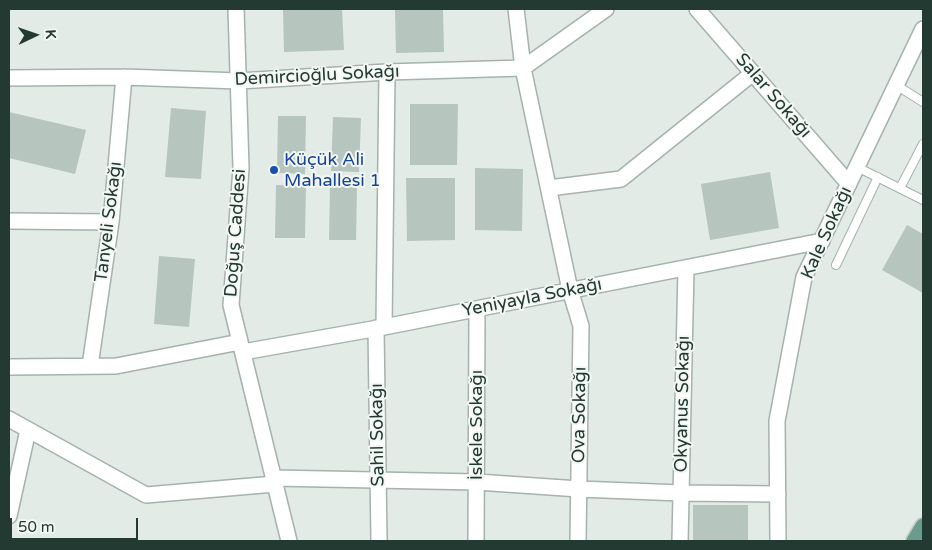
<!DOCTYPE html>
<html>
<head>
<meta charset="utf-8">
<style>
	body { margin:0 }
	#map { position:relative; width:932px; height:550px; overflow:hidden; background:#e2ebe6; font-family:"Varela Round",sans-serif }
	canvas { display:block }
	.frame { position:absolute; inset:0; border:10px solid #233a33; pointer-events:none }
	.north { position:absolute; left:10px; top:10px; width:50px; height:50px; -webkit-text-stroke:4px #f2f7f4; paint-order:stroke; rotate:87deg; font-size:14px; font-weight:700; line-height:20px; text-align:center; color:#233a33 }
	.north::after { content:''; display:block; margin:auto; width:18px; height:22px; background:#233a33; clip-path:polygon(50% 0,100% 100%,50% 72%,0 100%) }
	.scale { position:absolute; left:10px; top:518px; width:128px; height:22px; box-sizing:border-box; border:2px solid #233a33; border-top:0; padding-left:6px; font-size:15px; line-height:18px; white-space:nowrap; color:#233a33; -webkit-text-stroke:4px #f2f7f4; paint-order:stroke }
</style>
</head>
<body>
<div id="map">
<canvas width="932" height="550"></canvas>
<div class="frame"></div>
<div class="north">K</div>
<div class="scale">50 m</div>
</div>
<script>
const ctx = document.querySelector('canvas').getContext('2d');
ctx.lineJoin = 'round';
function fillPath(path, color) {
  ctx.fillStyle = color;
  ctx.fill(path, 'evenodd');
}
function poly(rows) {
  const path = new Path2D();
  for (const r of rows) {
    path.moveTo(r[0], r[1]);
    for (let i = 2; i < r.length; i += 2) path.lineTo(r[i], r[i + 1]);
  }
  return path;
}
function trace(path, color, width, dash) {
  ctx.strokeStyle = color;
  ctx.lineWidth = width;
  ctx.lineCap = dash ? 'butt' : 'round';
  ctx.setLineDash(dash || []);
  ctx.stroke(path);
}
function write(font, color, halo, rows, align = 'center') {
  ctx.font = font + ' "Varela Round",sans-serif';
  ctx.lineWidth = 4;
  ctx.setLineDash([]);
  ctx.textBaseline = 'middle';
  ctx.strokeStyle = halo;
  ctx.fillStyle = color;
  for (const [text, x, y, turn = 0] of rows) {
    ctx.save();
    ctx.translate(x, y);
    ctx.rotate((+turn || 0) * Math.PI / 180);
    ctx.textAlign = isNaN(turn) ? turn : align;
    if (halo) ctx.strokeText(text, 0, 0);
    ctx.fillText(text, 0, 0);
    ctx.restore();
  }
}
fillPath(poly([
	[283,9,342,9,344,50,284,52],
	[395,9,443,9,444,52,396,53],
	[410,104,458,104,457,165,410,165],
	[171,108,206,111,201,179,165,177],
	[9,112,86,130,75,174,9,158],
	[278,116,306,116,305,174,277,173],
	[333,117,361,118,359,172,331,171],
	[475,168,523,169,522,231,475,230],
	[770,172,779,228,710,240,701,184],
	[406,178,455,178,455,240,407,241],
	[276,185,306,186,305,238,275,238],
	[330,187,357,187,356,240,329,240],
	[907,225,923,234,923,293,882,270],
	[159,256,195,259,189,327,154,324],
	[693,505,748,505,748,541,693,541]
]), '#b7c5bf');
const lane = poly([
	[896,85,923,102],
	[857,167,923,200],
	[900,188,923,144],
	[836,265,878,177]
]);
const street = poly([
	[236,9,241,168,231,305,289,541],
	[516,9,523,68,570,290,581,326,578,541],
	[697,9,849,184],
	[9,78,124,77,239,81,387,72,523,68,606,9],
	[549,188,621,179,753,73],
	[9,221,111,222],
	[384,327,387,72],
	[376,328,379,541],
	[243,352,384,327,822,241],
	[90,366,111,222,124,77],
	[9,367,116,366,240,342],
	[9,419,146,495,275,484],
	[273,478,477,482,579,489,681,493,778,494],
	[9,516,28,430],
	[476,541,477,309],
	[680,541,686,268],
	[778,541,777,421,804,277,923,29]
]);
const primary = poly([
	[914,541,923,526]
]);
trace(lane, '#a5b2ad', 10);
trace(street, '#a5b2ad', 18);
trace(primary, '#c1c8c6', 18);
trace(lane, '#fff', 8);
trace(street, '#fff', 15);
trace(primary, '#6a9c8e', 15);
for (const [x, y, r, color] of [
	[274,170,5,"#1a4fb4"]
]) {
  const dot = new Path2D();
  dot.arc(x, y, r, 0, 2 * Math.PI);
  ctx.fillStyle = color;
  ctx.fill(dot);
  trace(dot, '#f2f7f4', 2);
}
write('18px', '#233a33', '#f2f7f4', [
	["Demircioğlu Sokağı",317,76,-3],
	["Salar Sokağı",773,96,49],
	["Tanyeli Sokağı",109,222,-83],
	["Doğuş Caddesi",236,233,-86],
	["Kale Sokağı",827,233,-66],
	["Yeniyayla Sokağı",532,298,-11],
	["Okyanus Sokağı",683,404,-89],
	["Ova Sokağı",580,415,-89],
	["İskele Sokağı",477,425,-90],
	["Sahil Sokağı",378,435,-91]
]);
write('18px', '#164399', '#f2f7f4', [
	["Küçük Ali",284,160],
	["Mahallesi 1",284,181]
], 'left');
</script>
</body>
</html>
